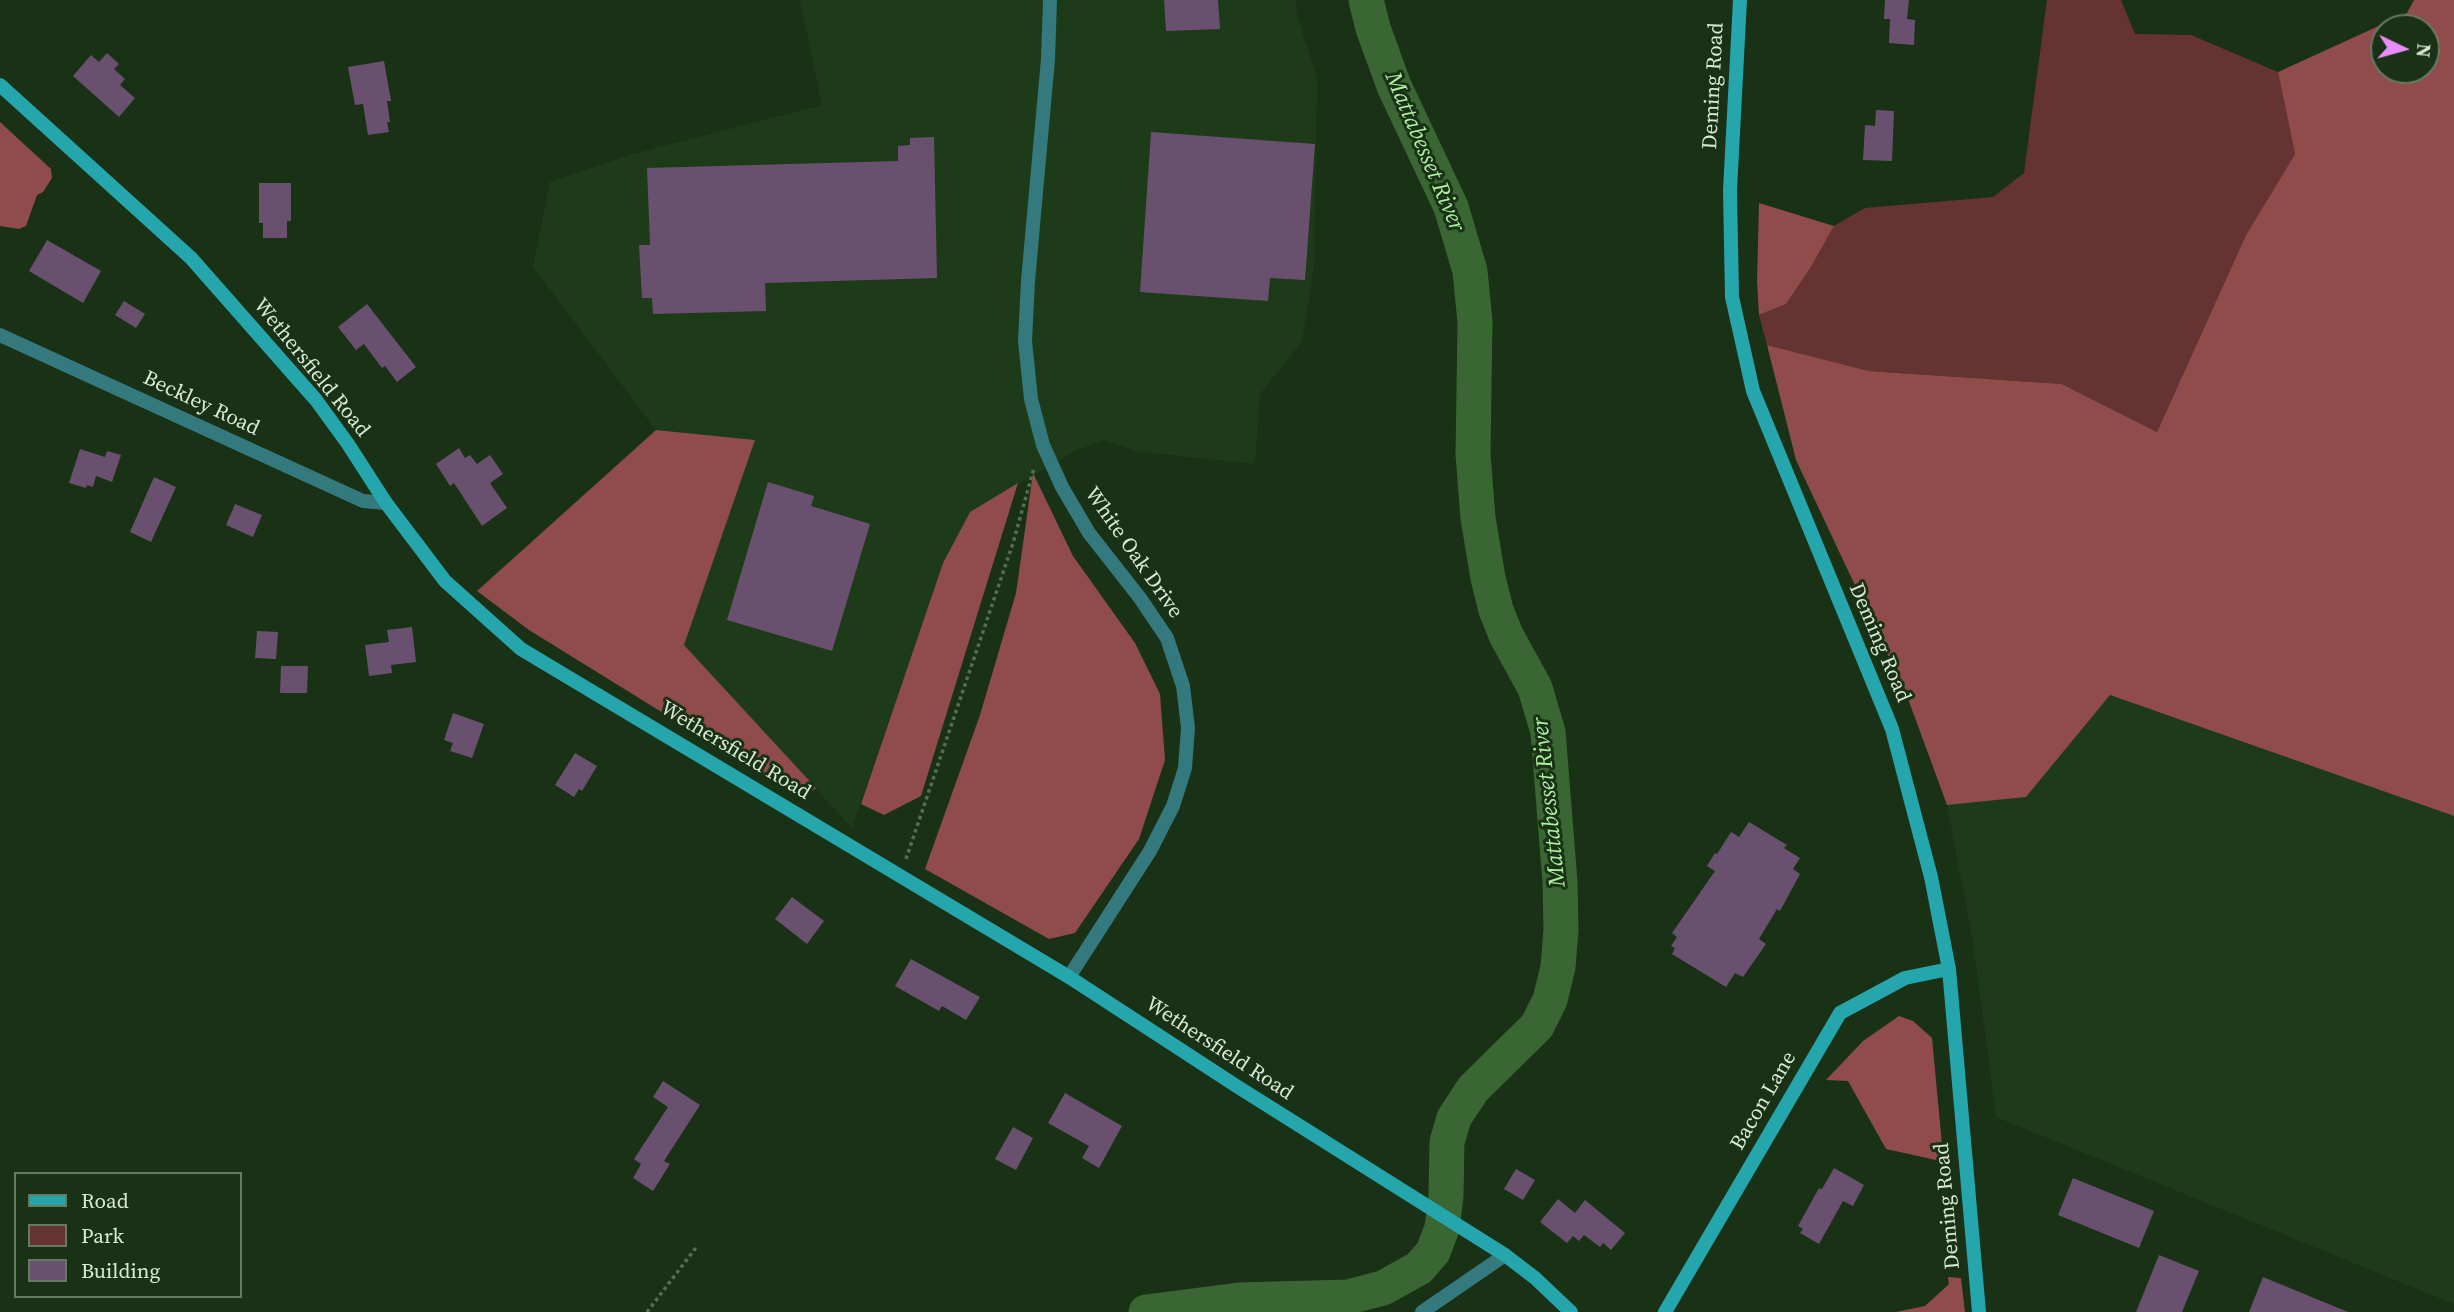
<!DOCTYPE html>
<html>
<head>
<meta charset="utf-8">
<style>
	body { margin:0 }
	#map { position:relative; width:2454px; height:1312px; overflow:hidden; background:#193115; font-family:"Source Serif 4",serif }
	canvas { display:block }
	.legend { position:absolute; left:14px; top:1172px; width:228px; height:126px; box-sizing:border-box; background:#193115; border:2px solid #667a62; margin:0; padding:9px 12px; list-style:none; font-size:21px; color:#d9e8d6 }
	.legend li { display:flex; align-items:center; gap:14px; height:35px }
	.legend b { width:35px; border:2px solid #667a62 }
	.north { position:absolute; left:2370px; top:14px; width:70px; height:70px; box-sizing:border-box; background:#193115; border:2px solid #667a62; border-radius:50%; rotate:95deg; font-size:19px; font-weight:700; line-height:28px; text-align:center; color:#d9e8d6 }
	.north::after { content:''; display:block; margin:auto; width:24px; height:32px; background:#ea8dfc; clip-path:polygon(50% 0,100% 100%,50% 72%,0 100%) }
</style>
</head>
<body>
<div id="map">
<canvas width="2454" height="1312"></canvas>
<ul class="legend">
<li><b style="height:9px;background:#25a5ac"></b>Road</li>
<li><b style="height:19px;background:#633"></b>Park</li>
<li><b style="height:19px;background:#6a506f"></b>Building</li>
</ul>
<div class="north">N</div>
</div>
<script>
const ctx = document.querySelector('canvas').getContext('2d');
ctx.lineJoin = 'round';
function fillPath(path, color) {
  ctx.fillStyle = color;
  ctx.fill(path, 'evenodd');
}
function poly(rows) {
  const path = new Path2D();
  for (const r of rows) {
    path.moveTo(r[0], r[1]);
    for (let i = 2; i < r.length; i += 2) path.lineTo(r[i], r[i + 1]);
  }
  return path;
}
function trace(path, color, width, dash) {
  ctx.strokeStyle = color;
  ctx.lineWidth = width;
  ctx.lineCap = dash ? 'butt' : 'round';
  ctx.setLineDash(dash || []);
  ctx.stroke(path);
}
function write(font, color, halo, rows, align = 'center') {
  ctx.font = font + ' "Source Serif 4",serif';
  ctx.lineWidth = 6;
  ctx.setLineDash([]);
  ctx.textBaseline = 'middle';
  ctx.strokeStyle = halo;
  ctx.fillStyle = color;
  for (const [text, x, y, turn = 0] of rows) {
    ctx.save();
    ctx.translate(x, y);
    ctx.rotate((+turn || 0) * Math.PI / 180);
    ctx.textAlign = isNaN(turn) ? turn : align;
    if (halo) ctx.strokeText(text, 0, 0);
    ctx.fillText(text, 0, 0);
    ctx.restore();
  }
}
fillPath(poly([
	[800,0,1296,0,1297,15,1317,78,1314,267,1302,341,1260,394,1255,464,1141,452,1104,440,1077,450,970,512,943,563,852,828,683,645,755,440,656,430,533,267,550,182,629,155,822,105],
	[2110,695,2454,816,2454,1304,1996,1117,1973,941,1947,805,2026,797]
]), '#1e3b19');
fillPath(poly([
	[2047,0,2121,0,2135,34,2191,35,2278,72,2295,154,2246,235,2157,432,2062,384,1869,371,1767,345,1759,315,1786,304,1811,267,1834,226,1865,208,1993,197,2024,173]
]), '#633');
fillPath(poly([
	[2414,0,2454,0,2454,816,2110,695,2026,797,1947,805,1907,696,1796,460,1767,345,1869,371,2062,384,2157,432,2246,235,2295,154,2278,72,2407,13],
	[2384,28,2426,28,2426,70,2384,70],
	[0,122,51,169,52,178,43,192,37,195,26,226,19,229,0,226],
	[1759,203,1834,226,1811,267,1786,304,1759,315,1757,281],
	[656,430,755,440,684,645,816,788,802,799,529,630,477,591],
	[1033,473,1073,556,1135,643,1160,694,1165,760,1139,839,1075,933,1049,939,925,869,980,715,1016,593],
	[1018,483,921,796,884,815,861,804,943,563,970,512],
	[1899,1016,1913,1021,1932,1038,1943,1155,1936,1160,1886,1149,1848,1081,1826,1080,1863,1041],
	[1948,1277,1961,1278,1965,1312,1896,1312,1925,1306,1949,1284]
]), '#904b4b');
trace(poly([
	[1146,1312,1239,1300,1348,1297,1383,1288,1419,1268,1433,1252,1442,1228,1446,1196,1447,1142,1454,1118,1473,1089,1537,1026,1550,1000,1558,967,1561,930,1560,882,1548,732,1535,688,1506,635,1496,610,1488,578,1478,518,1473,454,1475,322,1470,271,1451,207,1394,86,1373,28,1366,0]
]), '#3a6633', 35);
fillPath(poly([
	[1164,0,1218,0,1220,29,1166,31],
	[1885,0,1909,0,1907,19,1915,20,1914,45,1889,43,1890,19,1884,19],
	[107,53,119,64,114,69,125,79,120,85,135,98,119,117,73,76,91,55,99,62],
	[384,61,391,101,387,101,390,122,387,122,389,132,368,135,363,104,355,105,348,67],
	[1876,110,1894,111,1892,161,1863,160,1865,125,1875,126],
	[1151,132,1315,144,1305,280,1270,278,1268,301,1140,292],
	[934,137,937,278,765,283,766,311,653,314,652,298,642,298,639,245,650,245,647,168,898,161,898,146,910,145,910,138],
	[259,183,291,183,291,221,287,221,287,238,263,238,263,223,259,223],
	[47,240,101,271,83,303,29,271],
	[124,301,145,314,136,328,115,315],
	[367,304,416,367,397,382,385,366,382,368,364,344,356,350,338,327],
	[459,448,465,458,470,455,477,464,490,455,503,474,490,483,507,508,482,526,454,483,450,486,436,464],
	[80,449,105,457,107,451,121,455,112,482,96,476,93,487,87,485,86,488,69,483],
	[154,477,176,487,151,542,130,532],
	[768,482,814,496,811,506,870,524,832,651,727,620],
	[235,504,262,515,253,537,226,525],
	[412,627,416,662,391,665,392,673,369,676,365,645,389,642,387,630],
	[257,631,278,632,276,659,255,658],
	[281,666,308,666,307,693,280,693],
	[453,713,484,724,472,758,450,751,453,743,444,740],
	[575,753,597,766,582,791,579,789,574,797,555,785],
	[1749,822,1787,845,1784,848,1800,858,1793,869,1800,874,1780,911,1777,909,1759,939,1766,944,1757,957,1743,977,1735,973,1726,987,1672,954,1675,948,1671,946,1677,937,1672,933,1715,871,1707,866,1715,853,1717,854,1731,832,1739,837],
	[792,897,824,921,807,944,775,919],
	[911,959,980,997,966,1020,942,1006,939,1011,895,986],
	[663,1081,700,1105,664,1161,670,1164,653,1191,633,1178,641,1164,634,1159,668,1107,653,1097],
	[1065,1093,1122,1126,1099,1168,1082,1158,1089,1146,1048,1123],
	[1013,1127,1033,1138,1016,1170,995,1159],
	[1834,1168,1864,1185,1853,1206,1843,1201,1819,1244,1800,1233,1803,1229,1798,1226,1819,1188,1822,1189],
	[1516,1169,1535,1180,1523,1200,1504,1189],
	[2073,1178,2154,1211,2139,1248,2058,1215],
	[1558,1199,1575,1213,1585,1200,1625,1233,1611,1250,1603,1243,1600,1247,1584,1235,1579,1241,1573,1236,1567,1243,1540,1222],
	[2159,1255,2199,1271,2182,1312,2136,1312],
	[2263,1277,2348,1312,2249,1312]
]), '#6a506f');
trace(poly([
	[906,859,1013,543,1034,468],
	[647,1312,698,1245]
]), '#576d54', 3.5, [3.5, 3.5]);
trace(poly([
	[1050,0,1048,59,1028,281,1025,341,1031,399,1043,445,1062,487,1089,533,1140,598,1167,638,1183,686,1188,728,1185,768,1173,806,1150,851,1069,977],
	[0,335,363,501,386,503],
	[1422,1312,1505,1255]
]), '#34797d', 14);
trace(poly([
	[1740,0,1730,190,1732,297,1753,391,1892,729,1931,877,1949,969,1979,1312],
	[0,85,191,258,316,400,348,444,386,503,445,581,521,649,1069,977,1238,1087,1505,1255,1535,1278,1571,1312],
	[1665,1312,1840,1013,1905,978,1949,969]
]), '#25a5ac', 14);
write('21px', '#d9e8d6', '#193115', [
	["Deming Road",1714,86,-87],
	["Wethersfield Road",311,368,51],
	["Beckley Road",201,404,25],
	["White Oak Drive",1133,553,55],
	["Deming Road",1879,643,67],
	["Wethersfield Road",735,751,31],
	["Wethersfield Road",1219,1049,33],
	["Bacon Lane",1764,1101,-60],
	["Deming Road",1948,1206,-95]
]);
write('italic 23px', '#aef0a2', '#193115', [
	["Mattabesset River",1424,152,67],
	["Mattabesset River",1550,802,-96]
]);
</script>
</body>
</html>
